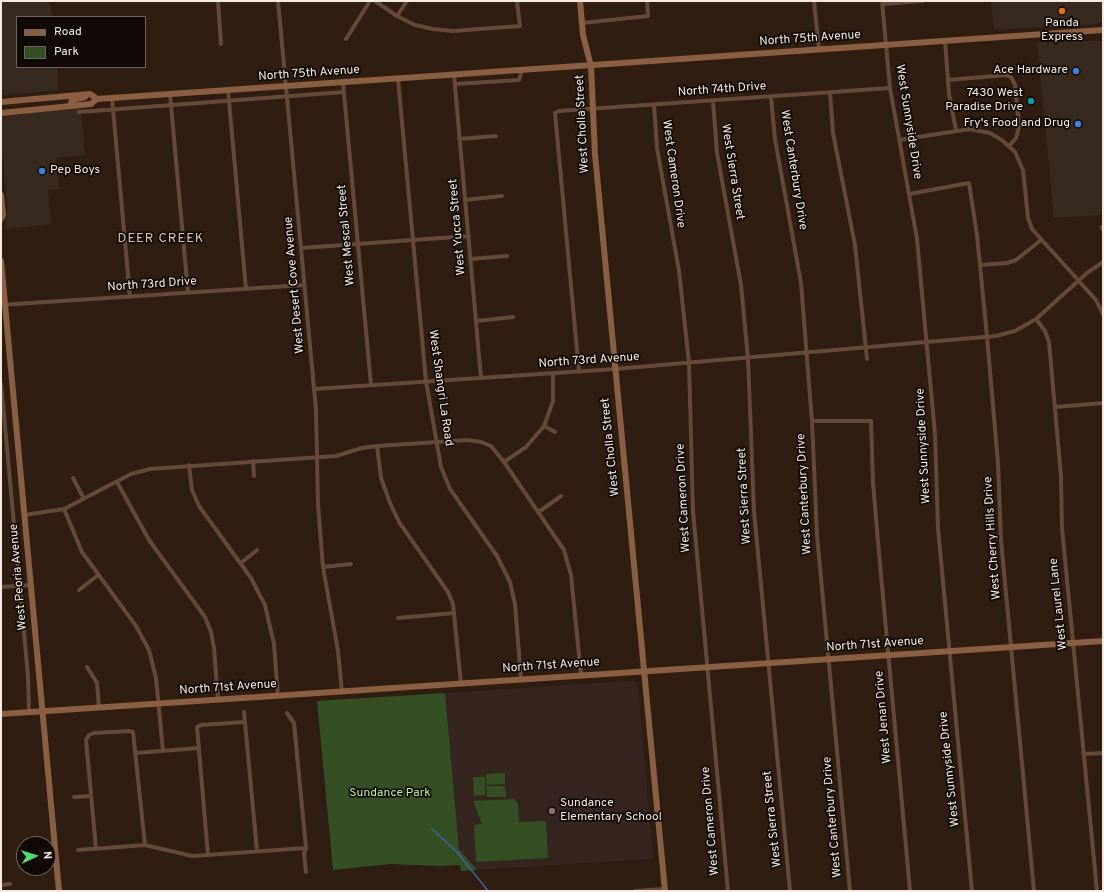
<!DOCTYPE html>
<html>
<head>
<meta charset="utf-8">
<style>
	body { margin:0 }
	#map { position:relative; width:1104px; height:892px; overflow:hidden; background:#2e1d10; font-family:Overpass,sans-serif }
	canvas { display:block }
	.frame { position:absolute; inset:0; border:2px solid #f6eae1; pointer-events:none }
	.legend { position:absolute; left:16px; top:16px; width:130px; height:52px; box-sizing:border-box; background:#110905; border:1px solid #6d635d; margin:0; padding:5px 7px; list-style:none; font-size:12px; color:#f6eae1 }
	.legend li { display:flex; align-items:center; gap:8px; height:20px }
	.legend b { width:20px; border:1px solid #6d635d }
	.north { position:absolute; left:16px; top:836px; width:40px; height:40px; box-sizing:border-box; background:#110905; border:1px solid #6d635d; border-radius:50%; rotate:86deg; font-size:11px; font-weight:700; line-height:16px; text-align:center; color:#f6eae1 }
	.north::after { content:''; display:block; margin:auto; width:14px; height:18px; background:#56d671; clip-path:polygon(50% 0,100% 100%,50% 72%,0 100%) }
</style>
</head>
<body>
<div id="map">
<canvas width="1104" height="892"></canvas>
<div class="frame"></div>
<ul class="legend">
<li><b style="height:5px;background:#8a5f43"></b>Road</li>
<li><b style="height:11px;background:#344f23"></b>Park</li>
</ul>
<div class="north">N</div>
</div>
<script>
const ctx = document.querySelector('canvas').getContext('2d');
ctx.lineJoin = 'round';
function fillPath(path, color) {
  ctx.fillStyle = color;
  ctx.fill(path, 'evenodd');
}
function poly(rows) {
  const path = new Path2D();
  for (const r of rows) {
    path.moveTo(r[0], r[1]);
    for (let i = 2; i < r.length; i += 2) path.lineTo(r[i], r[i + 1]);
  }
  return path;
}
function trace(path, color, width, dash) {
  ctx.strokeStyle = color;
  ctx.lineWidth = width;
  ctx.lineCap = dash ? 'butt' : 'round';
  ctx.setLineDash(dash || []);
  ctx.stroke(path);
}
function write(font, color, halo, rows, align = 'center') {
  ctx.font = font + ' Overpass,sans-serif';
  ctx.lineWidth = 3.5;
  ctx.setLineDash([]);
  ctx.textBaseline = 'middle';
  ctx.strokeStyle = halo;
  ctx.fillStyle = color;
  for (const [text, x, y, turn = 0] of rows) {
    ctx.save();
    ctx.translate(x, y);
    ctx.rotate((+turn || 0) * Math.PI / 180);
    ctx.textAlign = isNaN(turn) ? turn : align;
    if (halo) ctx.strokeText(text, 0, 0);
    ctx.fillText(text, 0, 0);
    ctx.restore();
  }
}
fillPath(poly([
	[24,1,50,1,52,17,17,17,17,67,57,67,59,90,2,95,1,3],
	[991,1,1103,1,1103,22,1090,25,994,30],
	[1053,41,1103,41,1103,215,1054,218,1037,42],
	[81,108,85,155,56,158,59,189,48,190,51,224,6,229,7,203,1,139,1,119,4,116]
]), '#38291e');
fillPath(poly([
	[626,681,635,681,638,687,653,859,477,870,459,849,445,693]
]), '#36241e');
fillPath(poly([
	[445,693,459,849,477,870,461,871,460,865,440,866,391,864,333,870,317,701],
	[505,773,505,784,486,785,486,774],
	[473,777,485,777,485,795,474,796],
	[486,786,505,786,506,797,487,797],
	[514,799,518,804,519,822,546,821,548,858,476,862,474,825,482,824,473,801]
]), '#344f23');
trace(poly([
	[432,829,457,852,488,891]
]), '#38689f', 1.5);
trace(poly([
	[218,1,221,44],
	[278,1,316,410,318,504,323,567,338,651,342,692],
	[375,1,397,16,415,25,433,29,453,31,520,26,517,1],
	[814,1,819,50],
	[882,1,890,88,917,239,935,434,938,528,972,891],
	[883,4,923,1],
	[397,16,407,1],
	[582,23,648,16,647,1],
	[346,39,370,1],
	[945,41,949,94,956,130],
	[454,75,481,378],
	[398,79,426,381,441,467,450,489,497,556,510,582,515,604,521,679],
	[948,80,1006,75,1011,77,1015,85,1019,127,1016,138,1009,146],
	[343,83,371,385],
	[455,84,519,80,522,70],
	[228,90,246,289],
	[830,93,833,133,855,245,867,359],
	[170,94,188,293],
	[771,97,775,139,801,283,812,421,817,535,850,891],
	[112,98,130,297],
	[713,101,717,153,741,285,748,358,754,511,790,891],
	[654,105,657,148,679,271,689,363,693,511,728,891],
	[79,112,344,92],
	[459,139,496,136],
	[899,140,970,129,990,133,1003,141,1015,152,1023,170,1028,218,1032,229,1096,300,1103,314],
	[909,194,969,183,977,235,987,337,998,463,1001,540,1034,891],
	[465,200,502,196],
	[1102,227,1103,230],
	[301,248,469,236],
	[471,259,507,256],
	[980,265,1007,263,1016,260,1041,240],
	[1,305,304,285],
	[1036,319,1045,331,1049,342,1061,476,1062,528,1097,891],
	[476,321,513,317],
	[579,372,555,113,559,111,890,88],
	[1,383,28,676,29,712],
	[314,389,615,369,996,336,1015,331,1036,319,1087,273,1103,262],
	[1055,407,1103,403],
	[812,421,871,421,873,482,878,542,910,891],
	[544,426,555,432],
	[377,446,381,478,390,503,399,522,448,592,453,604,461,684],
	[253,461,254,476],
	[504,462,526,447,544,426,553,401,553,373],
	[189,465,192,490,199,506,251,578,265,605,274,644,278,696],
	[73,478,84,499],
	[117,482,149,540,205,617,211,632,214,648,218,700],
	[64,509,82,552,136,626,149,650,156,678,163,751],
	[540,511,561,496],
	[24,515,64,509,131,474,150,469,336,456,362,448,377,446,468,440,481,442,491,446,504,462,564,550,571,575,581,675],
	[241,563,257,550],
	[323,567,351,564],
	[1,587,30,585],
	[79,590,98,575],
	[398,618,454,613],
	[87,667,97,683,99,708],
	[244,712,257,851],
	[287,713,294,723,306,848,304,854,306,872],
	[136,753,198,748],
	[1083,754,1103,753],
	[74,797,91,796],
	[96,849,86,740,89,735,94,733,130,731,133,732,145,845],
	[78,850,145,845,192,856,306,848],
	[208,855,197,727,201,725,245,722],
	[1,885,10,884],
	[635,891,664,889]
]), '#654938', 4);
trace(poly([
	[580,1,583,35,591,66,595,154,665,891],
	[1,102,90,94,97,99],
	[70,106,72,100,85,97],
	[1,113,91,104,97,99,1103,30],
	[1,195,3,215,1,219],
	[1,261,59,891],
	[1,714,1103,641]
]), '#8a5f43', 6);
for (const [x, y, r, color] of [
	[1062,11,4,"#e8710a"],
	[1076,71,4,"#3f7fe0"],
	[1031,101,4,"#0f9aa8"],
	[1078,124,4,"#3f7fe0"],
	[42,171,4,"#3f7fe0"],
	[552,811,4,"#8d6e63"]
]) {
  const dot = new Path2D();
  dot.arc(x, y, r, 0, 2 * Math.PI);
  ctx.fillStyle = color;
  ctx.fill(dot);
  trace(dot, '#110905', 1.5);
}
write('12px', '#f6eae1', '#110905', [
	["Panda",1062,24,"center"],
	["Express",1062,38,"center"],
	["Ace Hardware",1068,71],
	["7430 West",1023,94],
	["Paradise Drive",1023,108],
	["Fry's Food and Drug",1070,124],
	["Pep Boys",50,171,"left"],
	["Sundance",560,804,"left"],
	["Elementary School",560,818,"left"]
], 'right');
write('12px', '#f6eae1', '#110905', [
	["North 75th Avenue",810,39,-4],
	["North 75th Avenue",309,74,-4],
	["North 74th Drive",722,90,-4],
	["West Sunnyside Drive",908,122,81],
	["West Cholla Street",583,124,-93],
	["West Canterbury Drive",793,170,81],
	["West Sierra Street",732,172,81],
	["West Cameron Drive",673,174,82],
	["West Yucca Street",458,227,-95],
	["West Mescal Street",347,235,-95],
	["North 73rd Drive",152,285,-4],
	["West Desert Cove Avenue",295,285,-95],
	["North 73rd Avenue",589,361,-4],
	["West Shangri La Road",440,388,82],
	["West Sunnyside Drive",924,446,-93],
	["West Cholla Street",611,447,-96],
	["West Canterbury Drive",805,494,-93],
	["West Sierra Street",745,496,-93],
	["West Cameron Drive",684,498,-93],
	["West Cherry Hills Drive",993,538,-94],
	["West Peoria Avenue",19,577,-95],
	["West Laurel Lane",1059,604,-96],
	["North 71st Avenue",875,645,-4],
	["North 71st Avenue",551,666,-4],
	["North 71st Avenue",228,688,-4],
	["West Jenan Drive",884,717,-95],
	["West Sunnyside Drive",950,769,-96],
	["West Canterbury Drive",833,817,-95],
	["West Sierra Street",773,819,-96],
	["West Cameron Drive",711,821,-95]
]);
write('12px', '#b7f096', '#110905', [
	["Sundance Park",390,794]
]);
ctx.letterSpacing = '1px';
write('13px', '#dec6b5', '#110905', [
	["DEER CREEK",161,239]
]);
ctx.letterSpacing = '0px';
</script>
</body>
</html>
